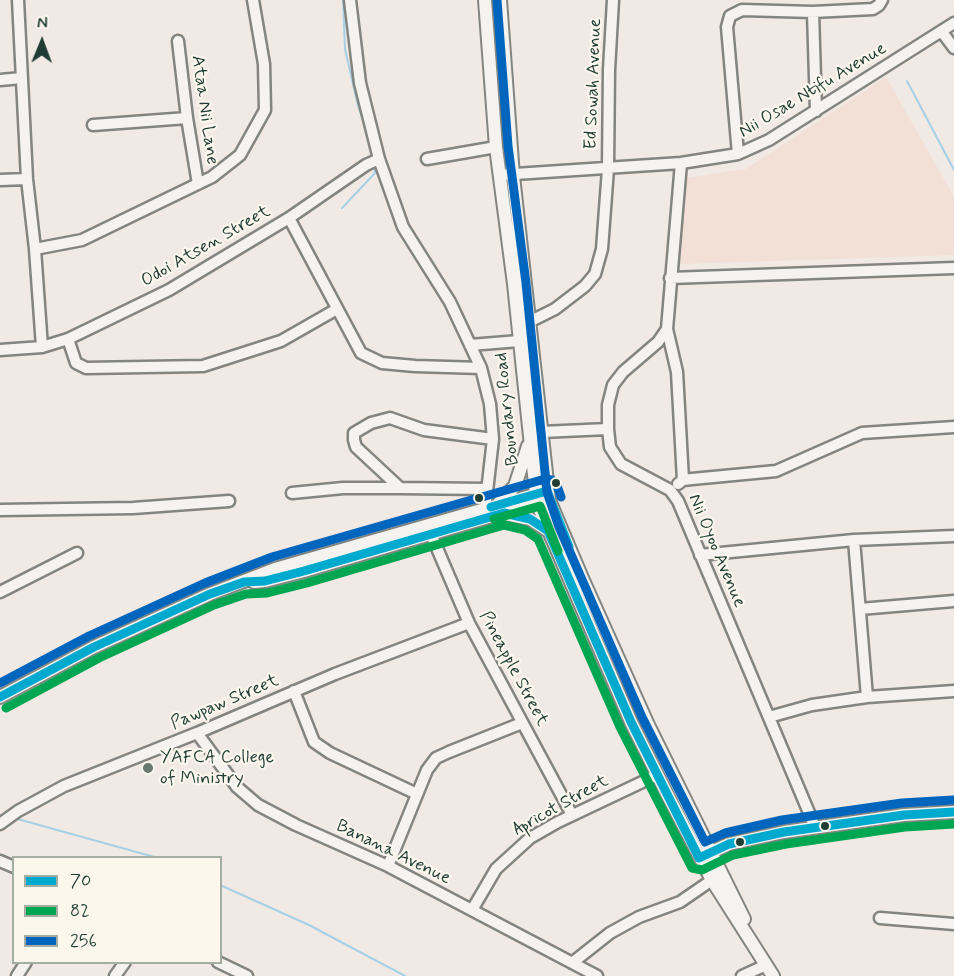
<!DOCTYPE html>
<html>
<head>
<meta charset="utf-8">
<style>
	body { margin:0 }
	#map { position:relative; width:954px; height:976px; overflow:hidden; background:#f1e9e3; font-family:Mynerve,sans-serif }
	canvas { display:block }
	.legend { position:absolute; left:12px; top:856px; width:210px; height:108px; box-sizing:border-box; background:#fbf7ec; border:2px solid #a3ada2; margin:0; padding:8px 10px; list-style:none; font-size:18px; color:#1f3d34 }
	.legend li { display:flex; align-items:center; gap:12px; height:30px }
	.legend b { width:30px; border:2px solid #a3ada2 }
	.north { position:absolute; left:12px; top:12px; width:60px; height:60px; -webkit-text-stroke:4px #fbf7ec; paint-order:stroke; rotate:1deg; font-size:16px; font-weight:700; line-height:24px; text-align:center; color:#1f3d34 }
	.north::after { content:''; display:block; margin:auto; width:21px; height:27px; background:#1f3d34; clip-path:polygon(50% 0,100% 100%,50% 72%,0 100%) }
</style>
</head>
<body>
<div id="map">
<canvas width="954" height="976"></canvas>
<ul class="legend">
<li><b style="height:8px;background:#00a9ce"></b>70</li>
<li><b style="height:8px;background:#00a651"></b>82</li>
<li><b style="height:8px;background:#0065bd"></b>256</li>
</ul>
<div class="north">N</div>
</div>
<script>
const ctx = document.querySelector('canvas').getContext('2d');
ctx.lineJoin = 'round';
function fillPath(path, color) {
  ctx.fillStyle = color;
  ctx.fill(path, 'evenodd');
}
function poly(rows) {
  const path = new Path2D();
  for (const r of rows) {
    path.moveTo(r[0], r[1]);
    for (let i = 2; i < r.length; i += 2) path.lineTo(r[i], r[i + 1]);
  }
  return path;
}
function trace(path, color, width, dash) {
  ctx.strokeStyle = color;
  ctx.lineWidth = width;
  ctx.lineCap = dash ? 'butt' : 'round';
  ctx.setLineDash(dash || []);
  ctx.stroke(path);
}
function write(font, color, halo, rows, align = 'center') {
  ctx.font = font + ' Mynerve,sans-serif';
  ctx.lineWidth = 4.5;
  ctx.setLineDash([]);
  ctx.textBaseline = 'middle';
  ctx.strokeStyle = halo;
  ctx.fillStyle = color;
  for (const [text, x, y, turn = 0] of rows) {
    ctx.save();
    ctx.translate(x, y);
    ctx.rotate((+turn || 0) * Math.PI / 180);
    ctx.textAlign = isNaN(turn) ? turn : align;
    if (halo) ctx.strokeText(text, 0, 0);
    ctx.fillText(text, 0, 0);
    ctx.restore();
  }
}
fillPath(poly([
	[886,77,954,197,954,255,679,264,686,178,746,169]
]), '#f2dfd6');
trace(poly([
	[343,0,345,49,358,106,367,132],
	[907,81,954,170],
	[342,208,375,173,374,164],
	[14,818,158,858],
	[220,885,309,925,405,976]
]), '#a6d0e6', 2);
const minor = poly([
	[18,0,27,179,35,249,42,347],
	[350,0,360,83,379,159,403,227,450,302,481,368,490,404,493,439,485,509],
	[813,12,816,111],
	[942,32,954,48],
	[178,41,187,118,198,184],
	[0,80,22,78],
	[93,125,187,118],
	[738,154,727,27,730,16,742,10,813,12,873,9,879,5,882,0],
	[427,159,496,147],
	[681,163,667,329,677,372,683,480],
	[500,175,681,163,738,154,769,140,954,23],
	[0,180,27,179],
	[289,218,361,353,382,363,415,366,481,368],
	[35,249,82,240,212,177,240,155,265,110,264,64,253,0],
	[670,278,954,268],
	[529,322,555,309,585,286,595,274,602,249,608,169,609,70,613,0],
	[667,329,658,342,623,372,613,385,608,405,608,429,610,447,621,464,670,490,678,501,815,827],
	[68,339,76,363,86,368,203,366,281,341,337,309],
	[470,345,519,341],
	[0,350,42,347,68,339,169,290,289,218,366,165,379,159],
	[541,432,608,429],
	[678,484,683,480,692,479,776,471,862,433,954,427],
	[487,489,400,488,356,447,354,440,354,433,371,423,390,418,424,430,493,439],
	[292,493,343,488,400,488],
	[0,510,133,508,229,501],
	[431,534,469,623,572,815],
	[854,540,867,697],
	[700,555,854,540,954,536],
	[0,592,77,553],
	[860,609,954,601],
	[294,691,314,742,330,753,417,794],
	[769,717,812,705,867,697,954,691],
	[197,733,237,787,258,805,296,825,388,866,597,976],
	[0,824,18,811,64,786,197,733,335,674,469,623],
	[0,861,14,867],
	[388,866,427,770,436,758,449,752,522,723],
	[472,910,496,869,530,838,558,822,657,775],
	[880,918,954,924],
	[218,962,247,976],
	[572,963,610,933,639,917,680,902,712,880],
	[17,976,26,962],
	[115,976,125,962],
	[742,976,766,965]
]);
const major = poly([
	[485,0,496,147,514,284,537,503,631,722,667,794,712,880,773,976],
	[500,0,513,176,549,500,582,578,648,725,744,919],
	[498,504,515,486,528,446],
	[505,514,530,519,547,530],
	[254,582,265,581,304,571,543,501],
	[0,697,94,647,210,594,275,569,541,493],
	[705,855,729,844,784,832,904,815,954,812]
]);
trace(minor, '#838581', 15);
trace(major, '#838581', 16);
trace(minor, '#f5f3ef', 10);
trace(major, '#f5f3ef', 12);
trace(poly([
	[491,507,547,491,569,547],
	[0,697,94,647,210,594,244,582,265,581,304,571,504,513,530,519,548,531,631,722,699,858,729,844,784,832,904,815,954,812]
]), '#00a9ce', 9);
trace(poly([
	[494,519,540,506,558,551],
	[6,708,99,658,214,605,246,594,267,593,307,583,504,525,525,530,538,539,620,727,692,868,702,870,733,855,786,844,905,827,954,824]
]), '#00a651', 9);
trace(poly([
	[497,0,508,146,526,283,547,492,559,527,642,717,705,842,725,833,782,820,902,803,953,800],
	[0,683,89,636,205,583,272,557,545,479,552,480,556,483,561,497]
]), '#0065bd', 9);
for (const [x, y, r, color] of [
	[556,483,5,"#1f3d34"],
	[479,498,5,"#1f3d34"],
	[148,768,6,"#687971"],
	[825,826,5,"#1f3d34"],
	[740,842,5,"#1f3d34"]
]) {
  const dot = new Path2D();
  dot.arc(x, y, r, 0, 2 * Math.PI);
  ctx.fillStyle = color;
  ctx.fill(dot);
  trace(dot, '#fbf7ec', 2);
}
write('18px', '#1f3d34', '#fbf7ec', [
	["Ed Sowah Avenue",594,84,-88],
	["Nii Osae Ntifu Avenue",813,91,-31],
	["Ataa Nii Lane",204,110,82],
	["Odoi Atsen Street",206,247,-30],
	["Boundary Road",508,409,-96],
	["Nii Oyoo Avenue",716,551,67],
	["Pineapple Street",513,669,62],
	["Pawpaw Street",225,703,-23],
	["Apricot Street",561,806,-29],
	["Banana Avenue",393,853,26]
]);
write('18px', '#1f3d34', '#fbf7ec', [
	["YAFCA College",160,758],
	["of Ministry",160,779]
], 'left');
</script>
</body>
</html>
